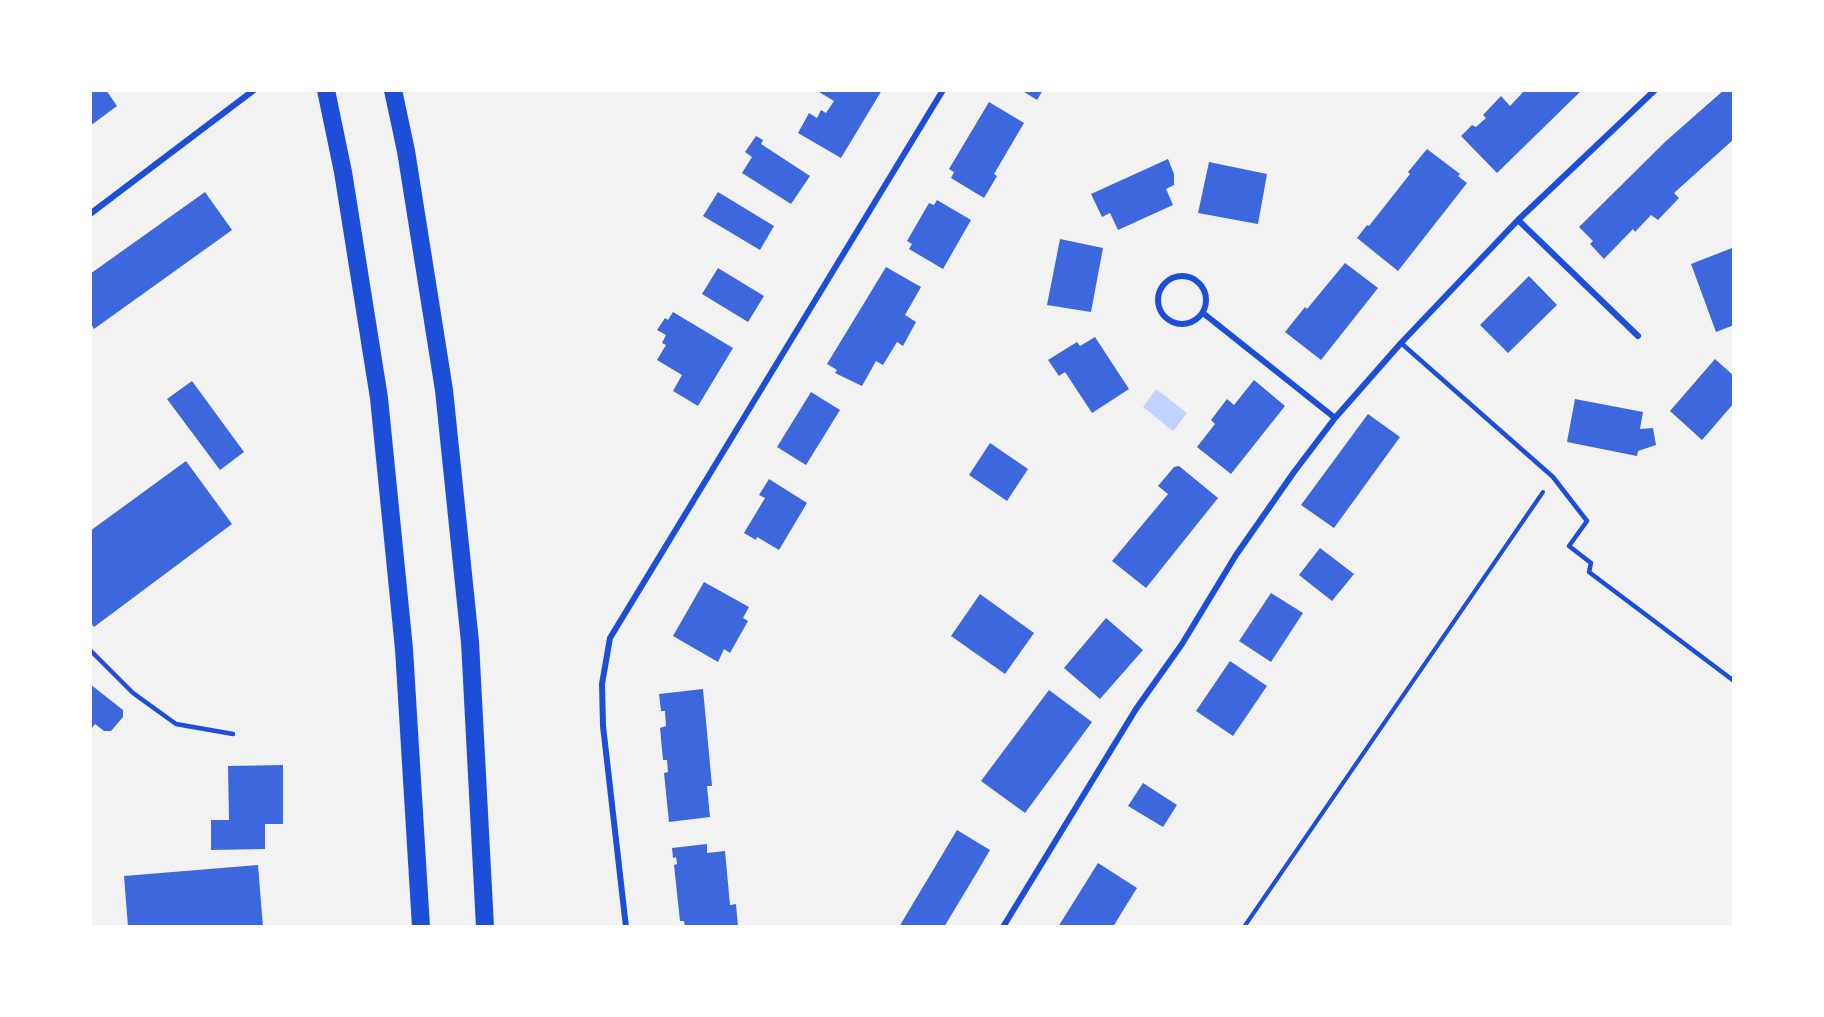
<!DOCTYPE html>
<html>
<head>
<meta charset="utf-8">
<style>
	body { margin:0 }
	#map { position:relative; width:1824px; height:1017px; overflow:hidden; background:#f2f2f2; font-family:"Fira Sans",sans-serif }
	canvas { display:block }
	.frame { position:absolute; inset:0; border:92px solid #fff; pointer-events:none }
</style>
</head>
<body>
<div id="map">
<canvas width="1824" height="1017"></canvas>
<div class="frame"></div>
</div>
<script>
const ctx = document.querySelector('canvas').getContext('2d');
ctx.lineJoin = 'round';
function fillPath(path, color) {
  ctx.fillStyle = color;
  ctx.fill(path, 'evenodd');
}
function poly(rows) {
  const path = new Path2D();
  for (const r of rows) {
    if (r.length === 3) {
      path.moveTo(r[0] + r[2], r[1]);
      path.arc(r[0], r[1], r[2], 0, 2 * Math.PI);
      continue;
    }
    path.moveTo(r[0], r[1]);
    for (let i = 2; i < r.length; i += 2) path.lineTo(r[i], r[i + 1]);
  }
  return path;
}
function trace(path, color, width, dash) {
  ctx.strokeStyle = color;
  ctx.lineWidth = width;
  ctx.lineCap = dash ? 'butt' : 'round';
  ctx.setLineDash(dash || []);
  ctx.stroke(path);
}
fillPath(poly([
	[1156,389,1187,413,1173,431,1143,407]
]), '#bfd3fe');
fillPath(poly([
	[90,90,106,90,117,106,90,126],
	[820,90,882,90,841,158,798,133,809,113,817,118,821,110,826,113,834,101,819,92],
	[1021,90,1043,90,1037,100],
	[1525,90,1582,90,1497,173,1461,136,1472,125,1476,127,1486,118,1483,115,1501,96,1510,106],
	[1724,90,1734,90,1734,139,1674,193,1679,198,1658,220,1651,215,1635,232,1633,229,1604,259,1590,244,1593,241,1579,227,1666,141],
	[989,102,1024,123,994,174,997,176,984,198,951,178,954,172,949,169],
	[756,136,763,140,761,144,810,176,791,204,742,173,752,157,745,152],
	[1427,149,1460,174,1458,176,1467,183,1398,271,1357,238,1367,225,1369,226,1410,174,1408,172],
	[1168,159,1174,174,1174,185,1166,189,1173,205,1118,230,1110,213,1102,217,1091,194],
	[1209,162,1267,174,1258,224,1198,213],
	[205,192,232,230,94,329,90,323,90,274],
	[718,192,774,226,760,250,703,216],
	[937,200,971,220,943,269,909,249,912,244,907,241,929,203,934,205],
	[1060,239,1103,248,1091,312,1047,305],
	[1732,248,1734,254,1734,325,1716,332,1691,264],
	[1345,263,1378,288,1321,360,1285,332,1305,307,1307,309],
	[886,267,921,287,905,315,916,322,903,346,897,342,883,365,876,361,862,386,835,373,837,370,827,364],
	[718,268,764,296,748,322,702,294],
	[1529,276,1557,305,1508,353,1480,325],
	[673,312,733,348,698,406,673,391,682,375,657,360,666,345,662,343,666,335,657,330,665,318,668,320],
	[1095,337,1129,389,1092,413,1065,372,1059,376,1048,360,1077,342,1080,346],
	[1715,359,1734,376,1734,403,1702,440,1670,411],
	[1254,380,1285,406,1231,474,1197,447,1215,424,1211,420,1227,399,1234,405],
	[192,381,244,452,220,470,167,399],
	[811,392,840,410,806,465,777,447],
	[1575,399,1643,412,1640,429,1653,428,1656,445,1638,451,1637,456,1567,442],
	[1368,414,1400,437,1334,528,1301,505],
	[990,443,1028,469,1007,501,969,475],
	[186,461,232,524,94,627,90,622,90,531],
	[1179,466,1218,498,1146,588,1112,561,1168,494,1158,486,1174,467],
	[769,479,807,503,779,550,757,537,756,540,744,533,765,498,759,495],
	[1320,548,1354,574,1332,601,1299,575],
	[704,582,749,607,743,618,748,621,730,653,724,649,718,662,673,636],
	[1271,593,1303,613,1271,662,1239,641],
	[980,594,1034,633,1005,674,951,636],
	[1106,618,1143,650,1100,699,1064,668],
	[1230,661,1267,686,1233,736,1196,711],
	[90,684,123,710,123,717,111,731,104,731,95,724,90,731],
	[703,689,712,786,707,786,710,817,669,822,664,773,668,772,667,760,663,760,660,728,666,726,665,711,661,711,659,694],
	[1049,690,1092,722,1025,813,981,781],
	[283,765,283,824,265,824,265,849,211,850,211,820,229,820,228,766],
	[1143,783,1177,805,1163,827,1128,806],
	[957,830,990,850,976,874,944,927,899,927],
	[707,844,707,853,725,851,730,905,736,904,738,927,685,927,684,921,680,921,674,865,677,864,676,857,673,858,672,848],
	[1098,863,1137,888,1122,912,1113,927,1058,927],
	[258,865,263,927,128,927,124,876]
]), '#3d67dc');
trace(poly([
	[1244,927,1543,492]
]), '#1d4ed8', 4);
trace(poly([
	[1401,343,1553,477,1587,521,1569,546,1591,563,1589,572,1734,681],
	[90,650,133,693,176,724,233,734]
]), '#1d4ed8', 4.5);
trace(poly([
	[90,214,254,90],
	[1518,220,1638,336],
	[1182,300,24],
	[1203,313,1335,418],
	[626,927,603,726,602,684,610,638,943,90],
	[1003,927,1136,709,1182,644,1236,555,1294,472,1335,418,1401,343,1518,220,1655,90]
]), '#1d4ed8', 6);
trace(poly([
	[326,90,343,172,379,398,404,649,421,927],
	[393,90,406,151,444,390,470,642,485,927]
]), '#1d4ed8', 18);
</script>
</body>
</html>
